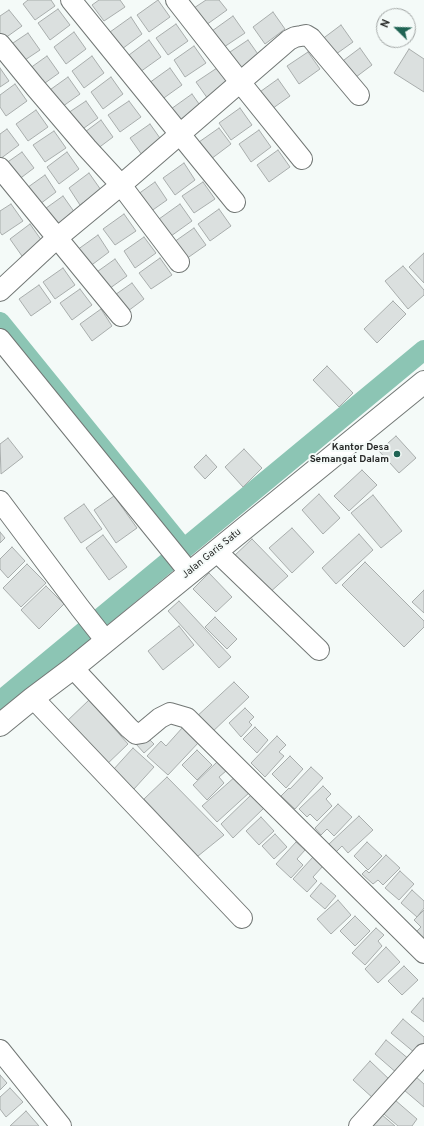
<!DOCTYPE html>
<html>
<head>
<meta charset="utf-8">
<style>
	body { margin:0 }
	#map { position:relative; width:424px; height:1126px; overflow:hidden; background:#f4faf8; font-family:Overpass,sans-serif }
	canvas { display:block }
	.north { position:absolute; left:376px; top:8px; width:40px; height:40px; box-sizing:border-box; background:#f4faf8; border:1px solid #a2a6a5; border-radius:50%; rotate:293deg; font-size:11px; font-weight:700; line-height:16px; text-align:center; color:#272928 }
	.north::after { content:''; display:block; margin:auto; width:14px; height:18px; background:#1f6353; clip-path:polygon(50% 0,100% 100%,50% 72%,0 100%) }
</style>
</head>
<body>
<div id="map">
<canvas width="424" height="1126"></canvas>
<div class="north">N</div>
</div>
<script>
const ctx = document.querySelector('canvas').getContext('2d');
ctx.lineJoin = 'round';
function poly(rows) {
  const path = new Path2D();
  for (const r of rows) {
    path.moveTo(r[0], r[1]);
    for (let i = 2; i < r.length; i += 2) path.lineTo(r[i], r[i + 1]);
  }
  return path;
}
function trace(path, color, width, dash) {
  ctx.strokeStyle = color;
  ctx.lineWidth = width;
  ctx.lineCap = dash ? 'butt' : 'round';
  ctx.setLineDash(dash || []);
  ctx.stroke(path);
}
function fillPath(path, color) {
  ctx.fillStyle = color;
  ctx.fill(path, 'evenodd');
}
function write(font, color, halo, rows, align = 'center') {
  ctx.font = font + ' Overpass,sans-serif';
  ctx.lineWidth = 4;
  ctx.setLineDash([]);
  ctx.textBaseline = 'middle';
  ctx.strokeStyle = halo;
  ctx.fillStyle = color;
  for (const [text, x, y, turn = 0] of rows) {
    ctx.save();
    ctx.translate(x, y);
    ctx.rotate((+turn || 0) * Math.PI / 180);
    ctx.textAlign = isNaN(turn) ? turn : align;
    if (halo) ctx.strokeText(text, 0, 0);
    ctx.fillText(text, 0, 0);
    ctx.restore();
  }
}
trace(poly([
	[0,322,184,549],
	[0,701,424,350]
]), '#8cc5b4', 20);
const building = poly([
	[28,0,51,0,55,6,35,20,23,4,28,0],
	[99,0,120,0,125,7,104,21,92,5,99,0],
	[158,0,170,17,149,32,137,15,158,0],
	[206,0,219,0,227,10,206,25,194,8,206,0],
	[58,9,70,25,50,40,38,23,58,9],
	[9,10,22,26,1,41,0,40,0,16,9,10],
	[273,12,285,29,265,44,253,27,273,12],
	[233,16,245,33,224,47,212,31,233,16],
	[131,17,142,34,122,49,110,32,131,17],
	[176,24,188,41,168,55,156,38,176,24],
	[341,25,353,42,332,57,321,40,341,25],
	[74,32,86,49,66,64,54,47,74,32],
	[28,33,40,50,19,64,7,47,28,33],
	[149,40,161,57,140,72,129,55,149,40],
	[248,40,260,57,239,71,227,54,248,40],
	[194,46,206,63,185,77,174,60,194,46],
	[360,48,372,65,352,80,340,63,360,48],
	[409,49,424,59,424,92,394,73,409,49],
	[308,52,320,69,299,84,287,66,308,52],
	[47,56,59,73,38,88,26,71,47,56],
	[92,56,104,73,84,88,72,71,92,56],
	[0,68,9,81,0,87,0,68],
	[170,68,182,85,161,100,149,83,170,68],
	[217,68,229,84,208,99,196,82,217,68],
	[68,77,80,94,59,109,47,92,68,77],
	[111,77,123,94,103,109,91,92,111,77],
	[278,79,290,96,269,111,257,94,278,79],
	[15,84,27,101,6,116,0,107,0,95,15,84],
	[192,94,204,111,183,125,171,109,192,94],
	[86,101,98,118,77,133,65,115,86,101],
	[129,101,141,117,120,132,108,115,129,101],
	[240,108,252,125,231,140,219,123,240,108],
	[36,110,48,127,28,141,16,124,36,110],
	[101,120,113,137,93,152,81,135,101,120],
	[150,124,162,141,142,155,130,138,150,124],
	[219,128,231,144,211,159,199,142,219,128],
	[7,129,19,145,0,159,0,134,7,129],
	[259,130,271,147,251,162,239,144,259,130],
	[54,131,66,148,45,162,33,145,54,131],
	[278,150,290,167,269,182,257,165,278,150],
	[22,152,34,168,14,183,2,166,22,152],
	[67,152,79,169,59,184,47,167,67,152],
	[184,163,195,180,175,195,163,178,184,163],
	[89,173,101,190,80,205,69,188,89,173],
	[45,175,56,192,36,207,24,190,45,175],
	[155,182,167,200,147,214,134,197,155,182],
	[203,182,215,199,194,213,182,196,203,182],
	[63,196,75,213,54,228,42,211,63,196],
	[11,204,23,221,2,235,0,232,0,211,11,204],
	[180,204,192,221,171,236,159,219,180,204],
	[219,209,231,226,210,241,198,224,219,209],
	[124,214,136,231,115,245,103,229,124,214],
	[30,224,42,241,22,256,10,239,30,224],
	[194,228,206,245,186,259,174,242,194,228],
	[98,235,109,252,89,267,77,250,98,235],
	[144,237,156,253,135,268,124,251,144,237],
	[424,253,424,283,409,267,424,253],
	[160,258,172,275,151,289,139,273,160,258],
	[115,259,127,276,106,291,94,274,115,259],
	[403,266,424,290,424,295,408,309,385,281,403,266],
	[63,268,75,285,55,299,43,282,63,268],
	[132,283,144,299,124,314,112,297,132,283],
	[39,285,51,302,31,316,19,299,39,285],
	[80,289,92,305,72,320,60,303,80,289],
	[393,301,406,314,377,343,364,329,393,301],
	[101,309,112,326,92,341,80,324,101,309],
	[327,366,353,393,339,407,313,380,327,366],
	[396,436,416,458,399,473,379,451,396,436],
	[8,438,23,457,1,474,0,444,8,438],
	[244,449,262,468,243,487,225,467,244,449],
	[206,455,217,467,205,479,194,467,206,455],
	[362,470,377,485,349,511,334,496,362,470],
	[319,494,340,518,323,534,302,510,319,494],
	[373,495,402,531,381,548,351,513,373,495],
	[114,496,137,528,116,543,94,510,114,496],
	[84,504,102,529,81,543,64,518,84,504],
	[292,528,314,552,292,573,269,548,292,528],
	[0,532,5,538,0,543,0,532],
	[359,534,373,550,336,584,322,568,359,534],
	[103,535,127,567,109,580,86,548,103,535],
	[252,539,288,576,268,594,233,557,252,539],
	[12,547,25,561,8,578,0,569,0,559,12,547],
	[365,562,424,621,424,627,404,647,342,585,365,562],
	[27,564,46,583,21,607,3,588,27,564],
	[209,573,232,597,216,612,193,589,209,573],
	[46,586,64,604,39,629,21,610,46,586],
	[424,590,424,613,412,602,424,590],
	[179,601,231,657,219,668,168,611,179,601],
	[215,617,237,639,227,649,205,627,215,617],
	[179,626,194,645,163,670,148,651,179,626],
	[234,682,249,697,209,735,194,719,234,682],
	[89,700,128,744,104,767,65,723,89,700],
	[245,708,254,717,249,722,252,725,241,737,229,723,245,708],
	[183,727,199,742,168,775,147,756,161,741,166,746,183,727],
	[255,727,268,740,257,753,243,739,255,727],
	[145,735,154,744,144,753,136,744,145,735],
	[277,736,286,745,279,752,284,756,265,777,251,763,277,736],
	[133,748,154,767,134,789,113,770,133,748],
	[197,750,212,765,197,780,182,765,197,750],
	[290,756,303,769,286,788,272,774,290,756],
	[217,762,226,771,219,777,224,783,207,800,193,785,217,762],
	[311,767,323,778,295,809,281,796,289,788,290,789,311,767],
	[236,776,250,792,217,822,202,806,236,776],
	[167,777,224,835,198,856,144,799,167,777],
	[323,786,331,794,326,799,332,806,317,821,310,814,307,817,299,809,323,786],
	[251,795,264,808,233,838,221,824,251,795],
	[338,804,352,817,334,836,327,829,321,835,315,828,338,804],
	[359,816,373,830,348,853,342,846,336,852,329,844,359,816],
	[261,817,274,831,259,845,246,831,261,817],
	[275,834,287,847,274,859,262,846,275,834],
	[296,842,305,850,297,859,303,865,291,878,276,864,296,842],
	[367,842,382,856,368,870,354,856,367,842],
	[386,855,400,868,383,885,378,880,373,884,362,874,366,870,369,873,386,855],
	[313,857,323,866,313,877,317,881,307,892,293,879,313,857],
	[400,871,414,884,399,900,385,888,400,871],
	[321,883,336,896,325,909,310,896,321,883],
	[412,890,424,901,424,908,417,917,401,903,412,890],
	[338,900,351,915,331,934,317,919,338,900],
	[424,910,424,940,413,935,421,927,414,920,424,910],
	[355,916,370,931,355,946,340,931,355,916],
	[376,928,384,935,378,941,382,946,365,965,352,953,376,928],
	[386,947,400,962,378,983,365,969,386,947],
	[404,966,418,980,402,995,388,981,404,966],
	[423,998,424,999,424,1022,411,1012,423,998],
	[403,1019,424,1037,424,1043,415,1053,391,1033,403,1019],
	[386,1040,410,1060,398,1074,375,1054,386,1040],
	[370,1061,391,1081,374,1099,353,1080,370,1061],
	[0,1075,7,1083,0,1090,0,1075],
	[415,1076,424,1084,424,1107,404,1090,415,1076],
	[10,1088,23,1102,6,1117,0,1109,0,1097,10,1088],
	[395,1100,417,1119,412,1126,398,1126,384,1114,395,1100],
	[26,1111,39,1126,10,1126,26,1111],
	[381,1114,395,1126,371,1126,381,1114]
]);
fillPath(building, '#dbe0df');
trace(building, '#a8adac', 1);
const street = poly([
	[71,0,235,202],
	[176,0,240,82,302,159],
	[0,44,35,87,87,148,121,185,179,262],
	[0,168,121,316],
	[0,291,57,238,121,185,289,40,295,37,301,36,306,35,311,38,359,95],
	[0,339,189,572],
	[0,501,80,608,106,641],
	[216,551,319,650],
	[73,668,129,728,136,734,142,733,160,718,170,713,187,718,424,953],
	[33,698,242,918],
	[0,1050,61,1126],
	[359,1126,424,1054]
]);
const secondary = poly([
	[0,725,33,698,73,668,424,382]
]);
trace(street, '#727775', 22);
trace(secondary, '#727775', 24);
trace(street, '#fff', 20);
trace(secondary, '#fff', 22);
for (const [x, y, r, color] of [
	[397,454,4,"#1f6353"]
]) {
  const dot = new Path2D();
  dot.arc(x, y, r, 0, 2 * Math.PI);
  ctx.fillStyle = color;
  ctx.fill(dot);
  trace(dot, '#f4faf8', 1.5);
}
write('bold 10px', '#272928', '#f4faf8', [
	["Kantor Desa",389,448],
	["Semangat Dalam",389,460]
], 'right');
write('10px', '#272928', '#f4faf8', [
	["Jalan Garis Satu",212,554,-39]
]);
</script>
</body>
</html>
